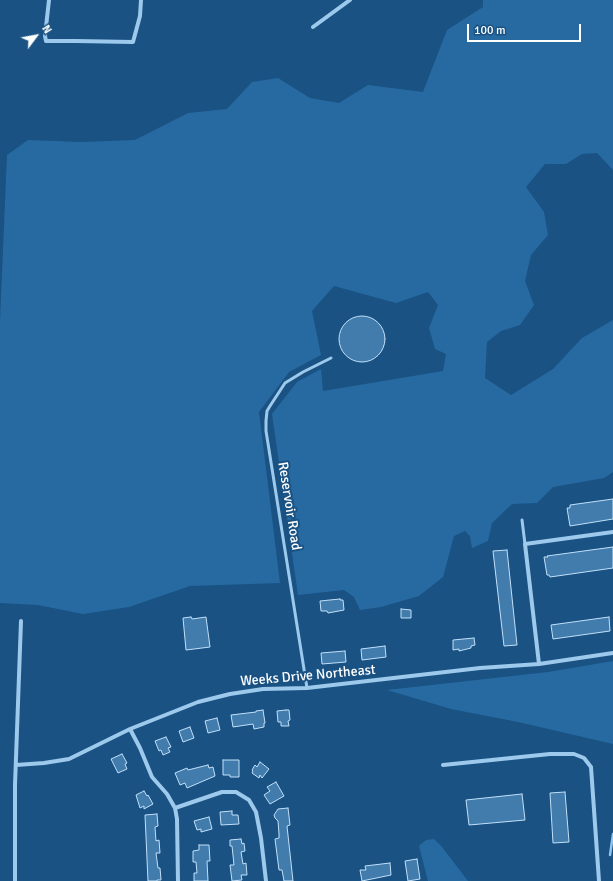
<!DOCTYPE html>
<html>
<head>
<meta charset="utf-8">
<style>
	body { margin:0 }
	#map { position:relative; width:613px; height:881px; overflow:hidden; background:#195283; font-family:Signika,sans-serif }
	canvas { display:block }
	.north { position:absolute; left:16px; top:16px; width:40px; height:40px; -webkit-text-stroke:3px #195283; paint-order:stroke; rotate:58deg; font-size:11px; font-weight:700; line-height:16px; text-align:center; color:#fff }
	.north::after { content:''; display:block; margin:auto; width:14px; height:18px; background:#fff; clip-path:polygon(50% 0,100% 100%,50% 72%,0 100%) }
	.scale { position:absolute; left:467px; top:24px; width:114px; height:18px; box-sizing:border-box; border:2px solid #fff; border-top:0; padding-left:5px; font-size:12px; line-height:14px; white-space:nowrap; color:#fff; -webkit-text-stroke:3px #195283; paint-order:stroke }
</style>
</head>
<body>
<div id="map">
<canvas width="613" height="881"></canvas>
<div class="north">N</div>
<div class="scale">100 m</div>
</div>
<script>
const ctx = document.querySelector('canvas').getContext('2d');
ctx.lineJoin = 'round';
function fillPath(path, color) {
  ctx.fillStyle = color;
  ctx.fill(path, 'evenodd');
}
function poly(rows) {
  const path = new Path2D();
  for (const r of rows) {
    if (r.length === 3) {
      path.moveTo(r[0] + r[2], r[1]);
      path.arc(r[0], r[1], r[2], 0, 2 * Math.PI);
      continue;
    }
    path.moveTo(r[0], r[1]);
    for (let i = 2; i < r.length; i += 2) path.lineTo(r[i], r[i + 1]);
  }
  return path;
}
function trace(path, color, width, dash) {
  ctx.strokeStyle = color;
  ctx.lineWidth = width;
  ctx.lineCap = dash ? 'butt' : 'round';
  ctx.setLineDash(dash || []);
  ctx.stroke(path);
}
function write(font, color, halo, rows, align = 'center') {
  ctx.font = font + ' Signika,sans-serif';
  ctx.lineWidth = 4;
  ctx.setLineDash([]);
  ctx.textBaseline = 'middle';
  ctx.strokeStyle = halo;
  ctx.fillStyle = color;
  for (const [text, x, y, turn = 0] of rows) {
    ctx.save();
    ctx.translate(x, y);
    ctx.rotate((+turn || 0) * Math.PI / 180);
    ctx.textAlign = isNaN(turn) ? turn : align;
    if (halo) ctx.strokeText(text, 0, 0);
    ctx.fillText(text, 0, 0);
    ctx.restore();
  }
}
fillPath(poly([
	[483,0,613,0,613,170,597,153,582,154,566,164,545,164,526,187,544,212,548,235,531,255,525,281,534,305,520,325,501,331,487,342,485,378,511,395,553,369,582,338,613,320,613,472,604,478,553,487,537,503,512,504,492,523,488,541,472,548,470,536,465,531,454,536,443,577,419,596,381,607,360,610,354,597,344,590,298,595,272,414,297,382,321,369,323,391,443,371,446,354,435,349,429,328,438,305,428,292,396,303,334,286,312,311,321,355,289,372,259,412,280,583,190,586,129,607,83,614,38,605,0,603,0,321,7,155,28,140,80,142,135,140,188,113,227,109,252,82,278,78,310,98,339,103,368,85,423,92,447,30,483,7],
	[613,661,613,744,518,722,451,709,387,690,548,672],
	[434,839,442,847,468,881,428,881,419,846,426,840]
]), '#276aa1');
trace(poly([
	[610,855,613,834]
]), '#90c5ee', 2.5);
const building = poly([
	[362,339,23],
	[613,499,613,519,570,526,567,508,570,508,570,505,613,499],
	[613,547,613,568,550,577,549,575,547,575,544,557,548,557,547,556,613,547],
	[507,550,517,645,504,646,493,551,507,550],
	[340,599,340,600,343,600,344,610,328,613,327,611,321,611,320,601,340,599],
	[401,609,411,610,411,618,401,618,401,609],
	[191,617,192,619,206,617,210,647,186,650,183,618,191,617],
	[609,617,610,631,553,639,551,625,609,617],
	[474,638,475,645,471,646,471,648,459,651,459,649,453,650,453,640,474,638],
	[385,646,386,657,362,660,361,649,385,646],
	[345,651,346,662,322,664,321,653,345,651],
	[263,710,265,723,264,723,264,727,254,729,253,724,233,727,231,715,256,712,256,711,263,710],
	[286,710,289,710,290,720,288,721,289,726,281,726,281,722,278,722,277,711,286,710],
	[217,718,220,730,208,733,205,721,217,718],
	[190,727,194,738,183,742,179,731,190,727],
	[166,737,171,747,168,748,170,752,163,755,161,750,159,751,155,741,166,737],
	[122,754,127,763,125,764,127,769,118,773,111,759,122,754],
	[223,760,239,760,239,777,230,777,230,775,223,775,223,760],
	[260,762,269,769,262,778,260,775,259,778,252,773,253,771,252,770,255,765,257,767,260,762],
	[208,765,209,768,213,767,215,776,187,788,185,783,180,785,175,773,187,768,188,770,208,765],
	[276,782,284,796,270,804,264,795,270,791,267,787,276,782],
	[144,791,147,796,148,795,153,804,144,809,144,806,140,808,136,795,144,791],
	[565,792,569,842,553,843,550,793,565,792],
	[522,794,525,820,469,825,466,800,522,794],
	[288,808,290,825,287,826,293,881,284,881,282,870,279,870,275,839,279,838,279,834,278,821,275,818,274,815,278,809,288,808],
	[232,811,232,815,238,815,239,824,221,825,220,812,232,811],
	[157,814,158,826,155,827,156,841,159,840,160,853,156,853,158,868,160,868,161,880,157,880,157,881,148,881,145,815,157,814],
	[209,817,212,829,201,832,201,829,197,830,194,821,209,817],
	[241,839,242,844,244,843,245,851,241,852,243,864,246,863,247,875,241,875,242,880,232,881,230,865,234,865,232,846,230,846,230,840,241,839],
	[199,845,209,845,210,861,207,861,208,881,194,881,194,873,197,873,196,862,193,862,193,851,199,850,199,845],
	[417,859,420,879,408,881,405,861,417,859],
	[390,863,391,875,362,881,360,870,366,870,365,866,390,863]
]);
fillPath(building, '#417cad');
trace(building, '#c2e0f9', 1);
trace(poly([
	[522,520,525,544],
	[307,688,266,431,266,421,267,411,270,406,285,383,303,372,331,358]
]), '#9dc9ec', 3);
trace(poly([
	[49,0,45,36,46,41,76,41,133,42,140,16,141,0],
	[313,27,350,0],
	[539,664,525,544,613,532],
	[130,729,140,748,152,777,167,794,175,808,177,819,178,881],
	[16,765,44,763,69,759,130,729,198,702,230,694,263,689,307,688,480,668,539,664,613,653],
	[443,765,550,754,574,754,584,758,591,767,599,881],
	[175,808,222,792,236,792,249,800,256,812,261,838,266,881],
	[15,881,15,785,21,621]
]), '#9dc9ec', 4);
write('14px', '#fff', '#195283', [
	["Reservoir Road",289,506,81],
	["Weeks Drive Northeast",308,676,-5]
]);
</script>
</body>
</html>
